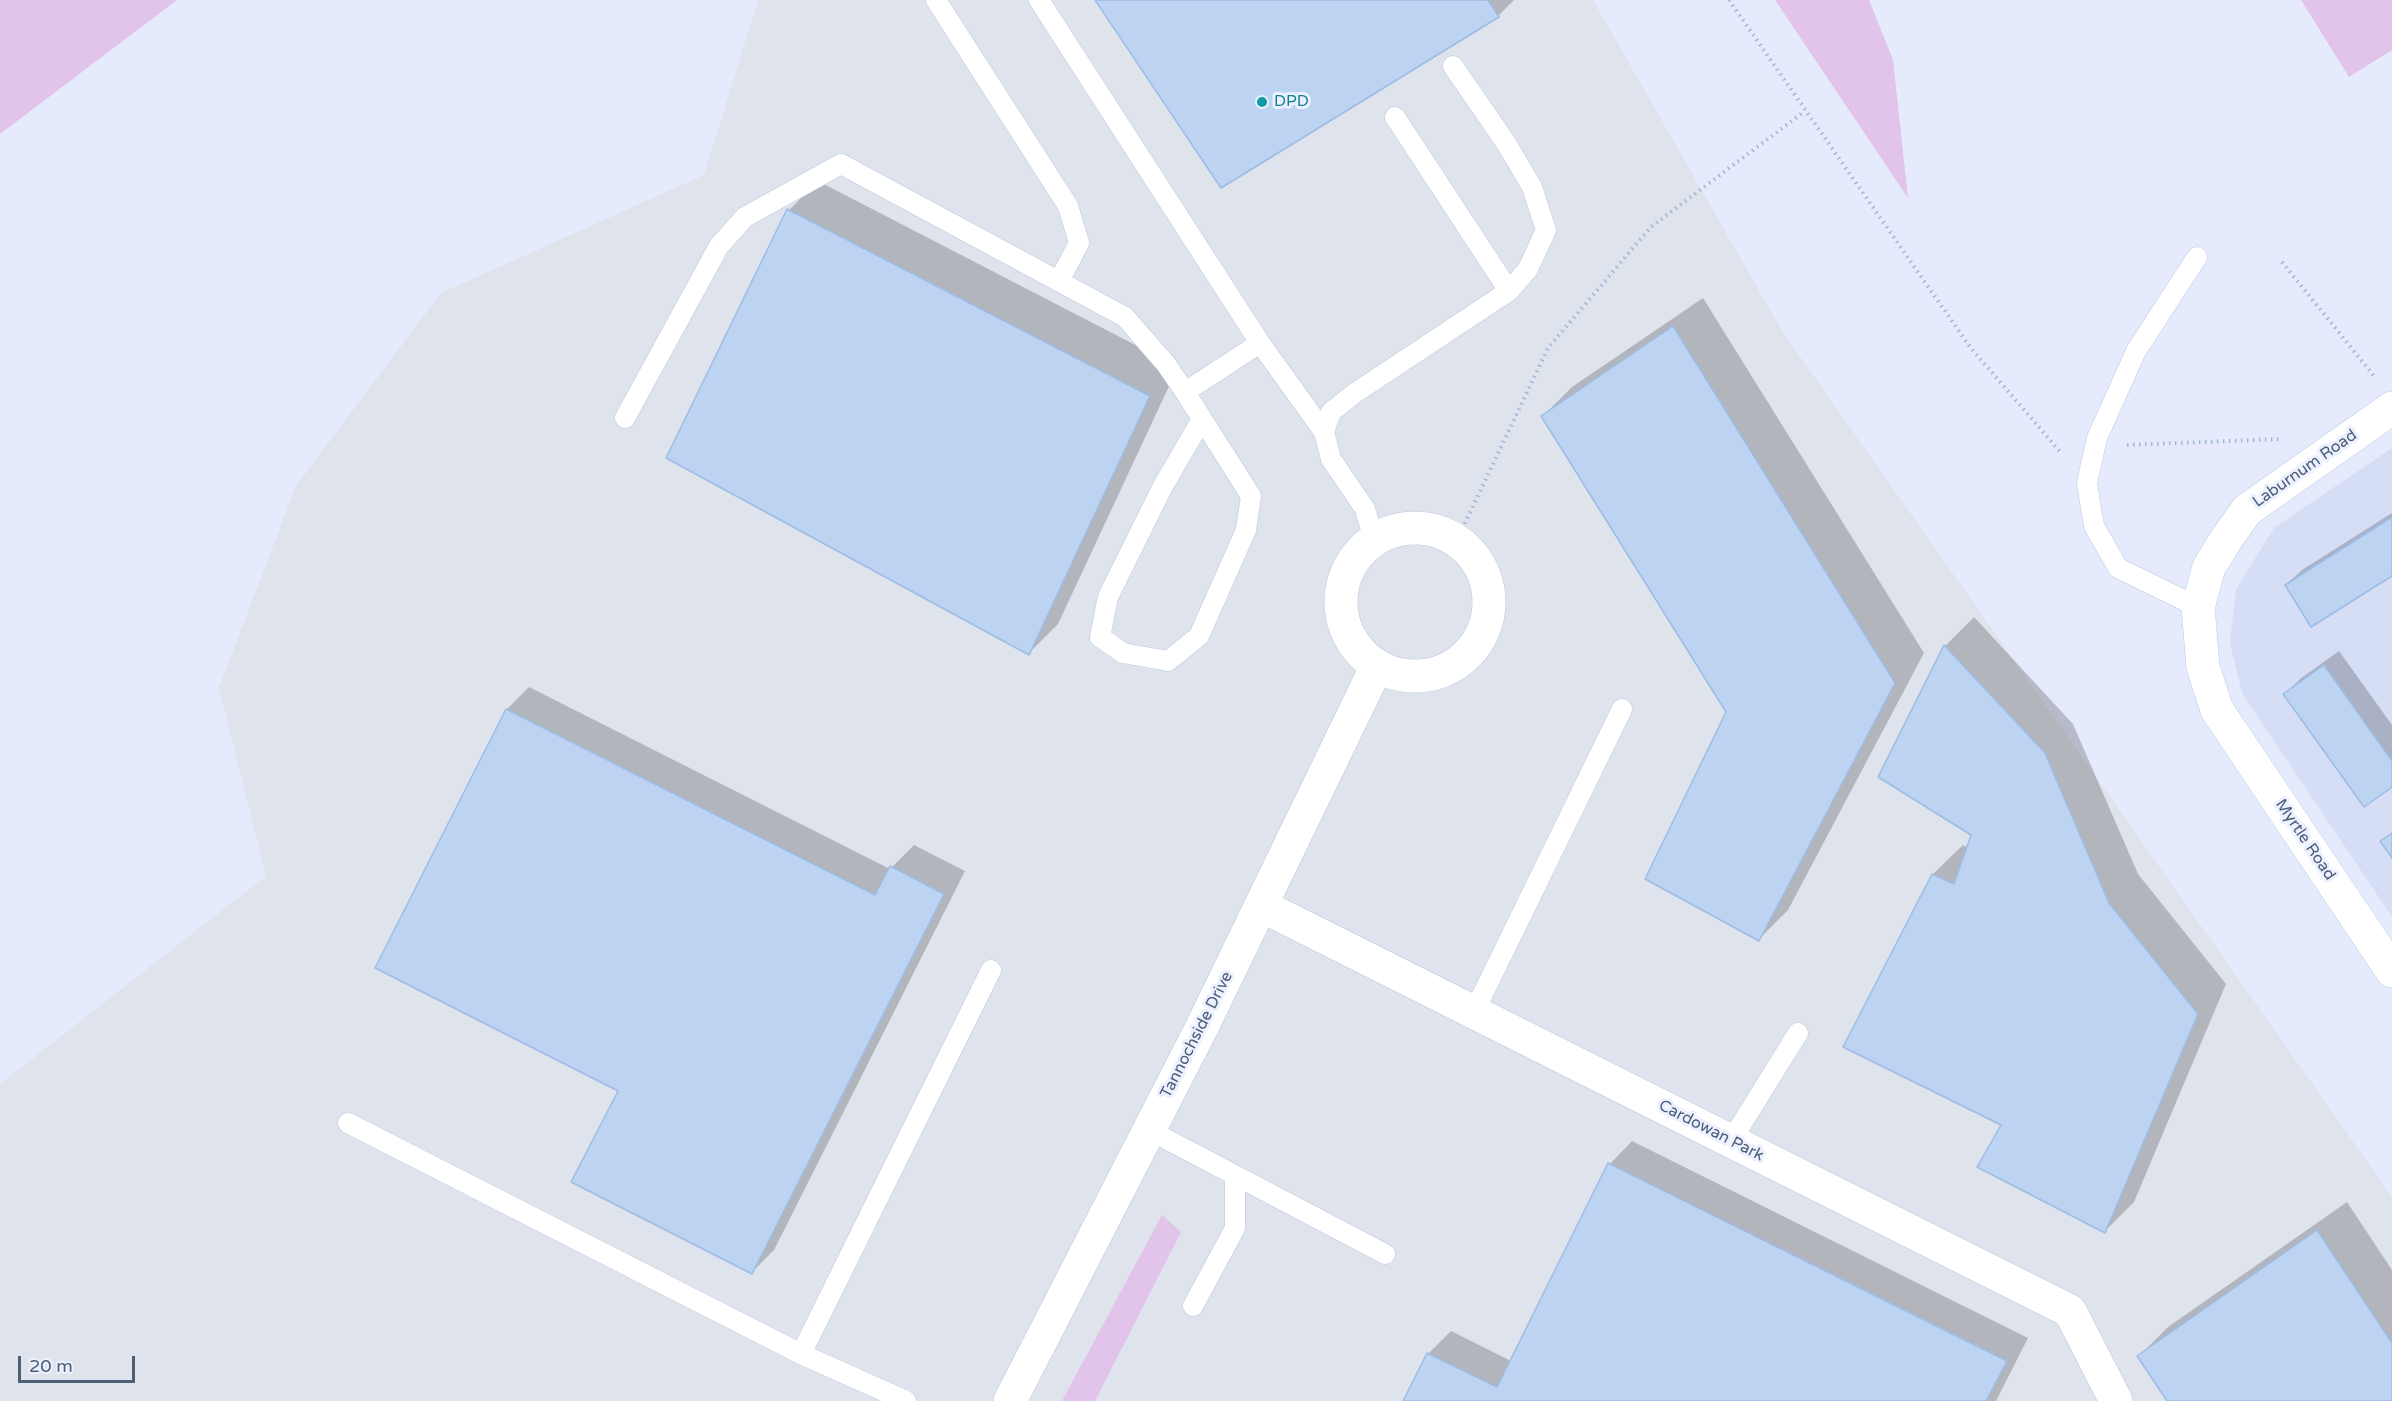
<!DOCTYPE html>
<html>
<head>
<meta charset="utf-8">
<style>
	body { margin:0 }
	#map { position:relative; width:2392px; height:1401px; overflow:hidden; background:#e5eafc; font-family:"Varela Round",sans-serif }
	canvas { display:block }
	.scale { position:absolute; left:18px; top:1356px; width:117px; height:27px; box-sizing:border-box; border:3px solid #4a5e76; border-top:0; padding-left:8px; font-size:18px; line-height:21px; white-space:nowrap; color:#4a5e76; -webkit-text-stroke:4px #ecf0ff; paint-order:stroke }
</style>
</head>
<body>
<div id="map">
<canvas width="2392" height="1401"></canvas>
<div class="scale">20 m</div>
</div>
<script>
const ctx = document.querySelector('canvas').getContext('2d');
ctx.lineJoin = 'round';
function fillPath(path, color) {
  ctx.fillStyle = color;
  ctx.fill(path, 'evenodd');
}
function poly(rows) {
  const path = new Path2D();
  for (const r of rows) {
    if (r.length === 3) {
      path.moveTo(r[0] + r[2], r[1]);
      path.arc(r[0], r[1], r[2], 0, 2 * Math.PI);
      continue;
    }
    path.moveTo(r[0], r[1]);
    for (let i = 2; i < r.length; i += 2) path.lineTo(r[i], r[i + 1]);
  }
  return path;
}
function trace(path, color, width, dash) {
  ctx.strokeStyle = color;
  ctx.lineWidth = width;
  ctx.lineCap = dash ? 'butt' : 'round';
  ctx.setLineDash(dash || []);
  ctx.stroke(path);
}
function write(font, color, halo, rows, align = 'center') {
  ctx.font = font + ' "Varela Round",sans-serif';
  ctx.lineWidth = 6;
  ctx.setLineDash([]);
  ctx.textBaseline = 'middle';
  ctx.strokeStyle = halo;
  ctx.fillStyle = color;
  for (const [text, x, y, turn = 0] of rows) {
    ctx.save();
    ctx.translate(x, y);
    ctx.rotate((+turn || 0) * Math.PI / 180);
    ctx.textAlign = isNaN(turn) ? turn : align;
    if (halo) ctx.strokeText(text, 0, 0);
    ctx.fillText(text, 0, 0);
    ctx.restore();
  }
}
fillPath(poly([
	[2392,448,2392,917,2242,693,2230,643,2236,589,2274,528]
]), '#d6def6');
fillPath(poly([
	[758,0,1593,0,1782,331,2392,1197,2392,1401,0,1401,0,1084,266,876,219,688,296,486,441,293,704,175]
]), '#dfe4ec');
fillPath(poly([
	[0,0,177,0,0,134],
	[1775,0,1869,0,1893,60,1908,198],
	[2301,0,2392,0,2392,50,2349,77],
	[1162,1215,1181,1232,1095,1401,1062,1401]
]), '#e2c3ea');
fillPath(poly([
	[1097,0,1514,0,1498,16,1222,186],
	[818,181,1178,367,1058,624,1029,653,789,210],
	[1703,298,1924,653,1788,910,1759,939,1727,712,1543,416,1572,387],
	[2392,513,2392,575,2286,585,2302,570],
	[1974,617,2073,724,2138,874,2226,984,2134,1202,2105,1231,2003,1124,1845,1046,1933,874,1963,845,1968,848,1973,834,1880,777,1945,646],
	[2339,651,2392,725,2392,785,2285,694,2300,679],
	[529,687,890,869,914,845,965,871,774,1250,752,1272,620,1090,507,709],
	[1632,1141,2028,1338,1996,1401,1405,1401,1428,1354,1451,1331,1511,1361,1610,1164],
	[2347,1202,2392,1270,2392,1401,2169,1401,2139,1356,2168,1327]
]), '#0003');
const building = poly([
	[1095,0,1488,0,1499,17,1221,188,1095,0],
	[787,209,1150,396,1029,655,666,458,787,209],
	[1673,326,1895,683,1759,941,1645,879,1726,712,1541,416,1673,326],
	[2392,517,2392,576,2311,627,2285,585,2392,517],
	[1944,645,2045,753,2109,903,2198,1014,2105,1233,1977,1167,2001,1125,1843,1047,1932,874,1954,884,1971,835,1878,777,1944,645],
	[2324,665,2392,761,2392,787,2364,807,2283,694,2324,665],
	[506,709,875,895,890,866,944,894,752,1274,571,1182,618,1091,375,968,506,709],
	[2392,833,2392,858,2380,841,2392,833],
	[1608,1163,2007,1361,1986,1401,1403,1401,1427,1353,1497,1387,1608,1163],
	[2317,1230,2392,1343,2392,1401,2167,1401,2137,1356,2317,1230]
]);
fillPath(building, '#bcd3f2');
trace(building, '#9dbce5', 1.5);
const lane = poly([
	[936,0,1068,206,1079,243,1059,281],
	[1039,0,1260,343],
	[1395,117,1509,291],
	[2197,257,2136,351,2097,438,2087,483,2094,526,2118,568,2198,607],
	[1185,392,1260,343,1324,432],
	[625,418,719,246,745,217,841,164,1125,317,1166,364,1185,392,1251,496,1246,530,1199,636,1168,661,1123,653,1100,637,1108,597,1163,486,1202,419],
	[1374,540,1365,509,1331,459,1324,432,1331,412,1355,393,1509,291,1528,269,1546,230,1532,187,1506,143,1453,66],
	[1474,1012,1622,709],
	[348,1123,801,1354,906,1401],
	[1149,1130,1385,1254],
	[1731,1141,1798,1033],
	[1193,1306,1235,1228,1235,1176],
	[801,1354,991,970]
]);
const street = poly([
	[1415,602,74],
	[1262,906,2070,1311,2116,1401],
	[1010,1401,1201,1029,1377,666]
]);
const secondary = poly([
	[2392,408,2247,510,2227,538,2209,567,2198,607,2203,667,2217,710,2392,971]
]);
trace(lane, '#bdc9df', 21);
trace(street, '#bdc9df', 34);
trace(secondary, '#becce6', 34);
trace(poly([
	[1729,0,1970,347,2062,454],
	[2282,262,2374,376],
	[2127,445,2282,439],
	[1457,540,1548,348,1651,227,1805,111]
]), '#9fb7d7', 4, [1.5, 4.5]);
trace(lane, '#fff', 20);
trace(street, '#fff', 33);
trace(secondary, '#fff', 33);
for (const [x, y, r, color] of [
	[1262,102,6,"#0f9aa8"]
]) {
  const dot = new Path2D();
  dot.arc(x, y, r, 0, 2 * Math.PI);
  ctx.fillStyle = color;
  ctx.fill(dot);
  trace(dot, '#ecf0ff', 2);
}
write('16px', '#0d838f', '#ecf0ff', [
	["DPD",1274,102]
], 'left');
write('16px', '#4a5e76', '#ecf0ff', [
	["Laburnum Road",2305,469,-35],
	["Myrtle Road",2305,840,56],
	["Tannochside Drive",1197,1035,-63],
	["Cardowan Park",1711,1131,27]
]);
</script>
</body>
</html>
